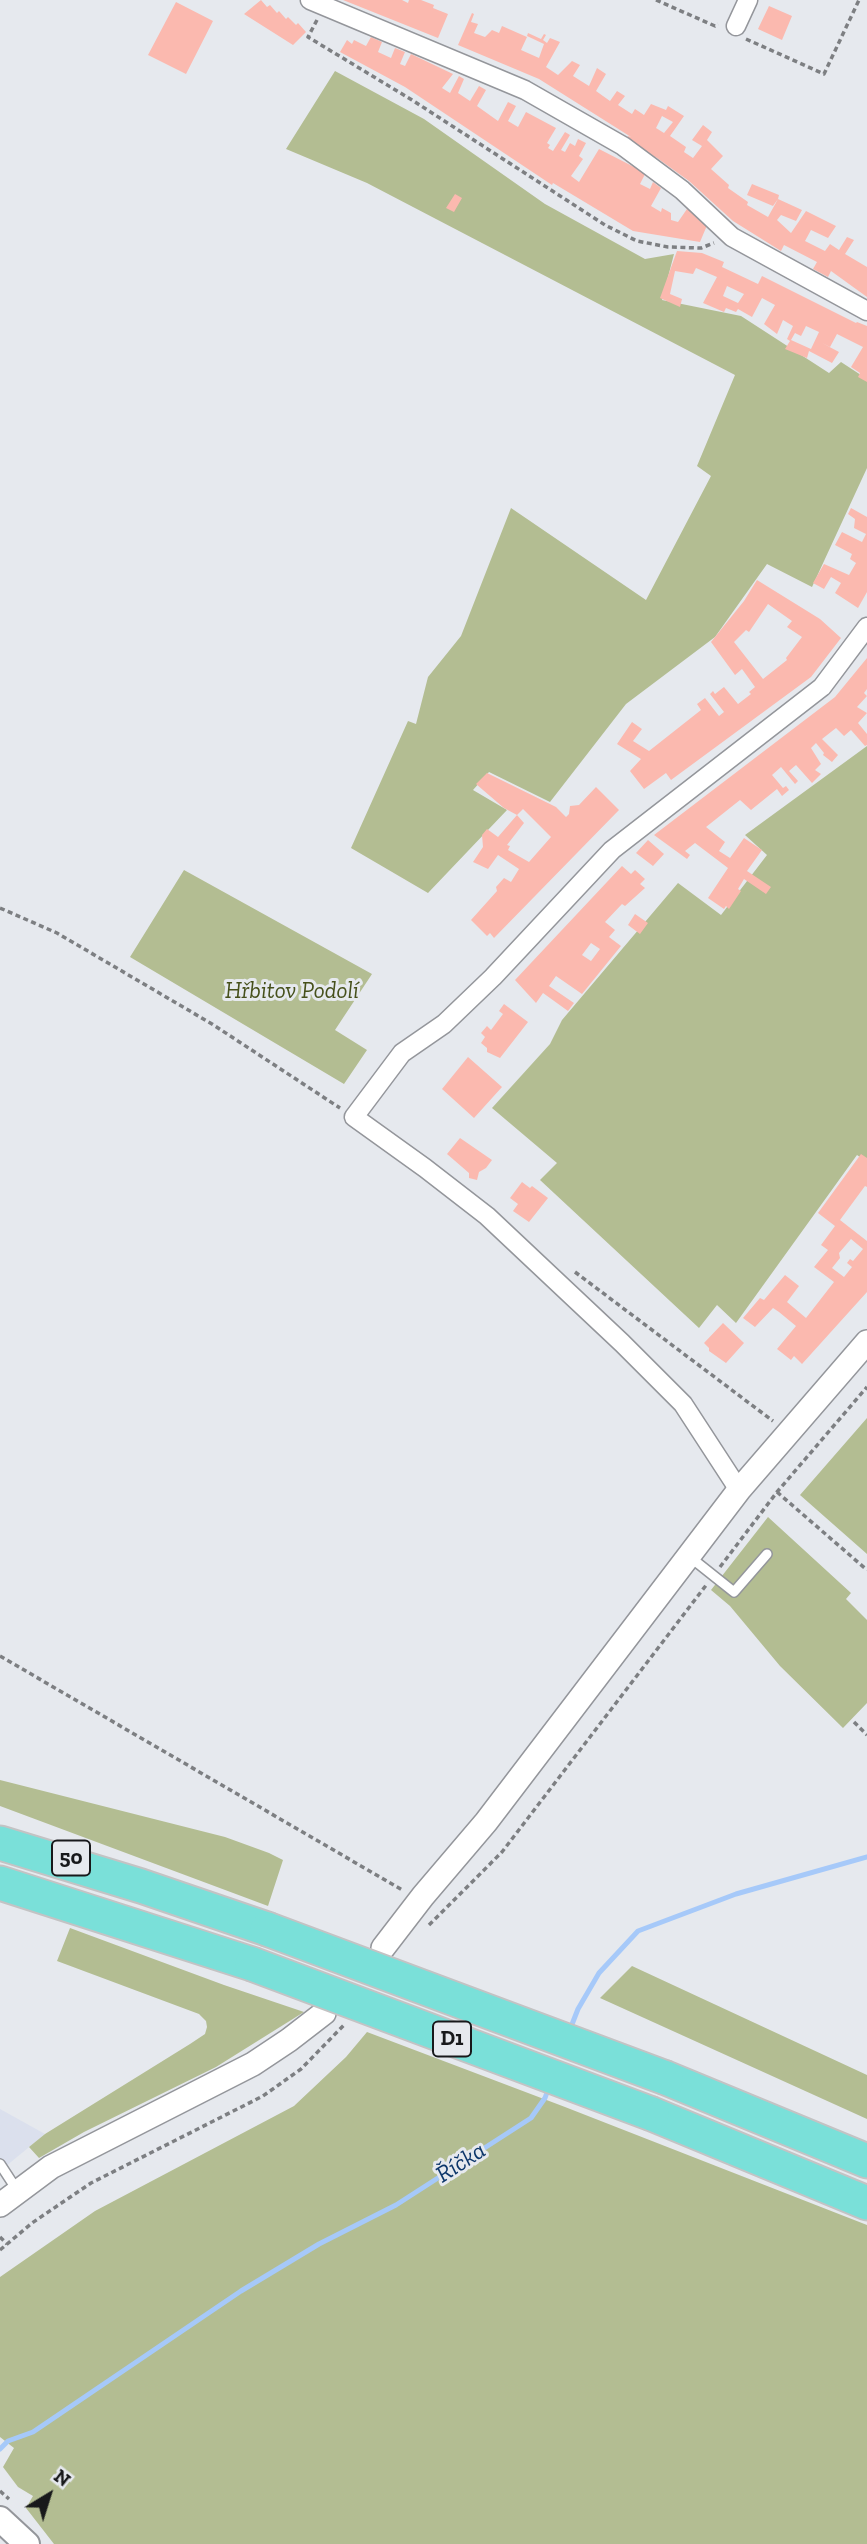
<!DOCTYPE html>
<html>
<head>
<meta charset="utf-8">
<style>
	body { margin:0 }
	#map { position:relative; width:867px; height:2544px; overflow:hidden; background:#e6e9ee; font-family:"Zilla Slab",serif }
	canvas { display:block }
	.north { position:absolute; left:14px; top:2460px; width:70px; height:70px; -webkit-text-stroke:5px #e6e9ee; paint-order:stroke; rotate:38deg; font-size:19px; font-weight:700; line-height:28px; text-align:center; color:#18191b }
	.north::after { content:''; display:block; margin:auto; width:24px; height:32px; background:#18191b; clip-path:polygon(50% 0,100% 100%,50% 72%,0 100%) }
</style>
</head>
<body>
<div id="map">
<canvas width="867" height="2544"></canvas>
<div class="north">N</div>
</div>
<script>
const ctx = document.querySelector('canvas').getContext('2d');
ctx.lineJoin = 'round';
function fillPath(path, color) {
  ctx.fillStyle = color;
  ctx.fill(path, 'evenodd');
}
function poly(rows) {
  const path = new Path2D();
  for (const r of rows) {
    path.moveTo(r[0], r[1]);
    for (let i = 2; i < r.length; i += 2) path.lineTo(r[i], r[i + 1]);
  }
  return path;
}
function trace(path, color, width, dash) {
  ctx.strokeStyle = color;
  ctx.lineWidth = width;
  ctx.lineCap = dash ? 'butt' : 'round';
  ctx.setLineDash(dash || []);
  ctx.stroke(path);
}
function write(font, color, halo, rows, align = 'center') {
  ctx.font = font + ' "Zilla Slab",serif';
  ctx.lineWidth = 6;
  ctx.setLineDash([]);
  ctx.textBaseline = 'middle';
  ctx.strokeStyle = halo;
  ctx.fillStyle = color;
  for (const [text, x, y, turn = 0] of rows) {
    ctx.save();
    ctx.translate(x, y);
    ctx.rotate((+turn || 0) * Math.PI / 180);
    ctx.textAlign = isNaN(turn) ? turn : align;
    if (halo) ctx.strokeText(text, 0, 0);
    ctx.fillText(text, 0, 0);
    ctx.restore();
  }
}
fillPath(poly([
	[0,2109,45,2134,0,2171]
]), '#dbe0ed');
fillPath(poly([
	[335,71,424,119,545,204,645,259,674,254,662,300,741,316,829,373,841,362,867,379,867,468,812,587,767,564,715,637,626,704,550,802,489,772,473,790,507,810,428,893,351,848,408,721,416,724,428,677,461,636,511,508,646,600,711,476,697,466,735,375,367,183,286,149],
	[867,746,867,1162,857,1155,736,1323,717,1305,699,1328,540,1180,557,1163,492,1108,550,1044,562,1020,678,883,721,915,767,855,745,835],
	[184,870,372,974,335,1030,367,1050,344,1084,130,957],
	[867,1418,867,1554,800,1495],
	[768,1517,851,1593,846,1599,867,1620,867,1703,843,1728,780,1666,730,1606,711,1590],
	[0,1780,225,1837,269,1853,283,1860,268,1906,0,1806],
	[70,1928,224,1985,304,2012,216,2067,84,2132,39,2158,29,2147,45,2134,190,2044,205,2034,207,2027,206,2021,199,2014,57,1961],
	[632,1966,867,2075,867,2119,600,1998],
	[367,2032,565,2107,867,2225,867,2544,54,2544,26,2508,33,2496,18,2487,3,2467,14,2448,0,2437,0,2277,95,2211,294,2106,346,2057]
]), '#b3bd92');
trace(poly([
	[569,2032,578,2009,599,1973,638,1931,736,1894,867,1857],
	[0,2449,8,2441,33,2432,241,2291,319,2244,396,2205,531,2118,545,2098,549,2087]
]), '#a6c9f9', 5);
fillPath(poly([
	[261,0,267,7,270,5,277,13,279,11,286,19,288,17,296,25,298,23,306,32,293,45,244,14],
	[343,0,402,0,408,3,409,0,421,0,434,5,433,8,448,14,438,38],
	[176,2,213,21,186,74,148,55],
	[769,6,792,16,782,40,758,29],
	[472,13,474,14,471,22,478,24,474,33,485,37,492,30,499,33,502,26,527,37,521,50,539,58,544,44,527,36,528,33,541,39,544,34,546,35,543,40,547,43,550,38,560,42,546,67,558,75,572,61,580,65,573,76,589,86,597,68,606,74,596,91,610,101,617,91,625,96,618,105,632,114,635,109,644,115,651,104,666,110,668,106,684,116,670,136,686,147,684,152,693,158,702,146,692,140,703,125,712,132,707,140,723,156,711,169,729,185,728,188,748,202,747,205,768,217,778,199,773,206,747,195,752,184,779,195,778,199,802,210,796,221,781,215,777,220,791,233,806,211,836,226,828,238,811,230,805,241,825,251,830,244,839,250,847,237,854,240,845,254,867,267,867,297,831,271,828,277,813,269,817,262,784,245,781,251,733,221,689,181,657,158,625,140,628,136,631,137,539,79,458,45],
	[662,116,673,122,664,133,656,128],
	[371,37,382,42,378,52,391,58,395,48,405,52,400,64,405,66,411,54,453,74,442,88,450,93,459,76,464,79,458,93,470,101,479,86,486,90,477,106,498,121,508,102,516,106,508,121,518,127,526,112,556,128,547,143,550,145,548,148,553,151,565,132,570,135,561,150,565,152,570,143,575,146,578,139,586,143,579,156,583,159,571,176,579,182,599,149,638,169,645,174,640,184,650,189,653,182,661,188,651,206,661,212,662,208,671,213,671,220,678,222,687,209,708,223,700,242,633,231,553,183,552,185,405,87,340,52,347,40,352,44,354,40,366,46],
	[455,194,462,198,454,212,446,208],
	[677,251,702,253,724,262,722,267,758,284,762,276,856,323,857,322,867,326,867,382,858,377,860,373,851,367,863,347,837,334,830,347,822,343,839,352,832,363,809,351,807,358,785,349,790,341,787,339,793,326,783,320,777,334,764,324,775,305,762,298,752,317,738,309,736,312,726,308,724,312,703,303,717,277,696,268,693,274,675,271,670,294,682,299,680,307,660,298],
	[727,286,744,294,738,303,723,296],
	[806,326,819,332,811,349,791,340,795,333,801,336],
	[851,508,867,517,867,592,858,608,835,593,841,583,831,577,824,589,813,583,824,564,849,575,856,563,850,559,852,554,835,545,842,532,862,542,866,534,854,528,855,519,848,514],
	[757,580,820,619,841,638,811,677,671,780,666,773,644,789,630,771,641,759,617,744,632,722,642,729,633,741,649,751,701,710,697,704,705,698,719,716,724,712,710,694,713,691,715,694,724,687,738,704,751,694,749,692,755,687,742,669,735,675,711,642,744,601],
	[768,604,792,621,787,627,802,637,786,658,787,660,763,679,734,642,746,630,749,632],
	[867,658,867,689,864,693,867,696,857,707,867,713,858,723,867,734,867,745,865,746,851,730,844,736,836,728,822,739,838,755,832,762,823,755,824,753,816,743,811,748,821,764,815,770,821,774,812,783,796,765,789,771,798,781,795,784,781,767,772,775,783,788,786,786,789,790,782,796,777,789,751,810,740,800,706,827,725,842,719,851,730,858,744,838,762,850,747,871,771,887,766,894,744,879,738,889,741,891,729,909,726,906,724,909,708,898,728,868,695,843,685,851,690,855,687,859,654,835,835,697],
	[487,773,556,807,566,817,569,814,570,806,579,805,596,787,619,810,494,938,490,933,487,936,471,920,497,891,496,887,504,878,511,882,519,869,498,855,488,869,473,862,483,847,482,835,487,829,498,837,517,815,524,823,507,845,510,846,508,850,529,862,551,837,523,809,517,815,504,808,476,784],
	[648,840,664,854,653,866,636,853],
	[622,866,631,874,635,870,645,879,640,884,645,888,625,906,622,904,605,922,615,930,609,937,621,946,582,994,556,976,549,986,574,1003,568,1011,543,993,536,1003,515,980],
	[591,943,600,949,591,961,582,955],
	[635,914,648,923,640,934,628,925],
	[504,1004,528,1022,500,1058,487,1052,487,1048,481,1043,485,1037,481,1033,487,1026,491,1030,503,1014,499,1011],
	[468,1057,502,1087,474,1118,442,1089],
	[460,1138,492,1160,486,1168,479,1172,477,1180,469,1178,469,1173,447,1154],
	[861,1154,867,1158,867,1187,865,1186,840,1220,867,1241,867,1292,802,1364,794,1356,791,1360,777,1349,796,1326,779,1312,773,1308,755,1327,743,1318,760,1298,764,1300,785,1275,799,1286,787,1302,806,1318,834,1282,814,1267,828,1250,821,1245,835,1226,818,1213],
	[851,1239,863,1249,853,1261,850,1259,847,1263,852,1267,844,1277,832,1268,840,1258,839,1253],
	[522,1182,530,1188,532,1186,548,1198,529,1222,513,1211,518,1204,510,1198],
	[723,1323,744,1343,726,1363,709,1351,709,1348,704,1343]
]), '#fbb9af');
const service = poly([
	[690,1557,734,1592,767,1554],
	[0,2164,17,2190]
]);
const minor = poly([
	[310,0,525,90,623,146,682,190,732,237,867,311],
	[736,26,748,0],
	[739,1490,683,1404,622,1343,487,1216,425,1168,354,1117,402,1053,444,1024,493,977,612,850,822,687,867,627]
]);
const tertiary = poly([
	[383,1948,423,1896,486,1822,739,1490,867,1342],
	[0,2205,51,2167,253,2064,289,2040,324,2013]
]);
const secondary = poly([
	[0,2519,27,2544]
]);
const motorway = poly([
	[0,1843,141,1886,267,1929],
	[0,1883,252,1964],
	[666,2078,867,2161],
	[652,2114,867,2203]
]);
trace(service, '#94969b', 12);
trace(minor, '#94969b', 21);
trace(tertiary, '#94969b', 26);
trace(secondary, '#94969b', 28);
trace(motorway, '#c3c3c4', 37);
trace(poly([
	[656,0,715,26,718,24],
	[317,20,308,37,412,100,605,225,637,241,668,247,701,248,714,243],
	[746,39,824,74,859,0],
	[0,908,57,933,212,1024,340,1108],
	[575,1272,773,1421],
	[777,1492,867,1570],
	[720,1567,777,1492,867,1387],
	[0,1656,404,1891],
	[854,1722,867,1735],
	[429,1925,502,1852,707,1584],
	[0,2237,7,2244],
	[0,2250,32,2223,91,2183,263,2096,301,2069,344,2025],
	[0,2491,9,2499]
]), '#7d7f82', 3.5, [5, 3.5]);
trace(service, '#fff', 9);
trace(minor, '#fff', 18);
trace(tertiary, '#fff', 23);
trace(secondary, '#fff', 24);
trace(motorway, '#7ae0d9', 33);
const motorwayBridge = poly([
	[267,1929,666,2078],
	[252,1964,652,2114]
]);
trace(motorwayBridge, '#c3c3c4', 37, []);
trace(motorwayBridge, '#7ae0d9', 33);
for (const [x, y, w] of [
	[71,1858,38],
	[452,2039,38]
]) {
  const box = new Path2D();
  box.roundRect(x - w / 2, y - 17.5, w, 35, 5);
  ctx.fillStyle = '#e6e9ee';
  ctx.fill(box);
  trace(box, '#18191b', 2);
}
write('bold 21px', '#18191b', null, [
	["50",71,1858],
	["D1",452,2039]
]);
write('italic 23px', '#46501b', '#e6e9ee', [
	["Hřbitov Podolí",292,991]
]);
write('italic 24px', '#0c366a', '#e6e9ee', [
	["Říčka",461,2163,-33]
]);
</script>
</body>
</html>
